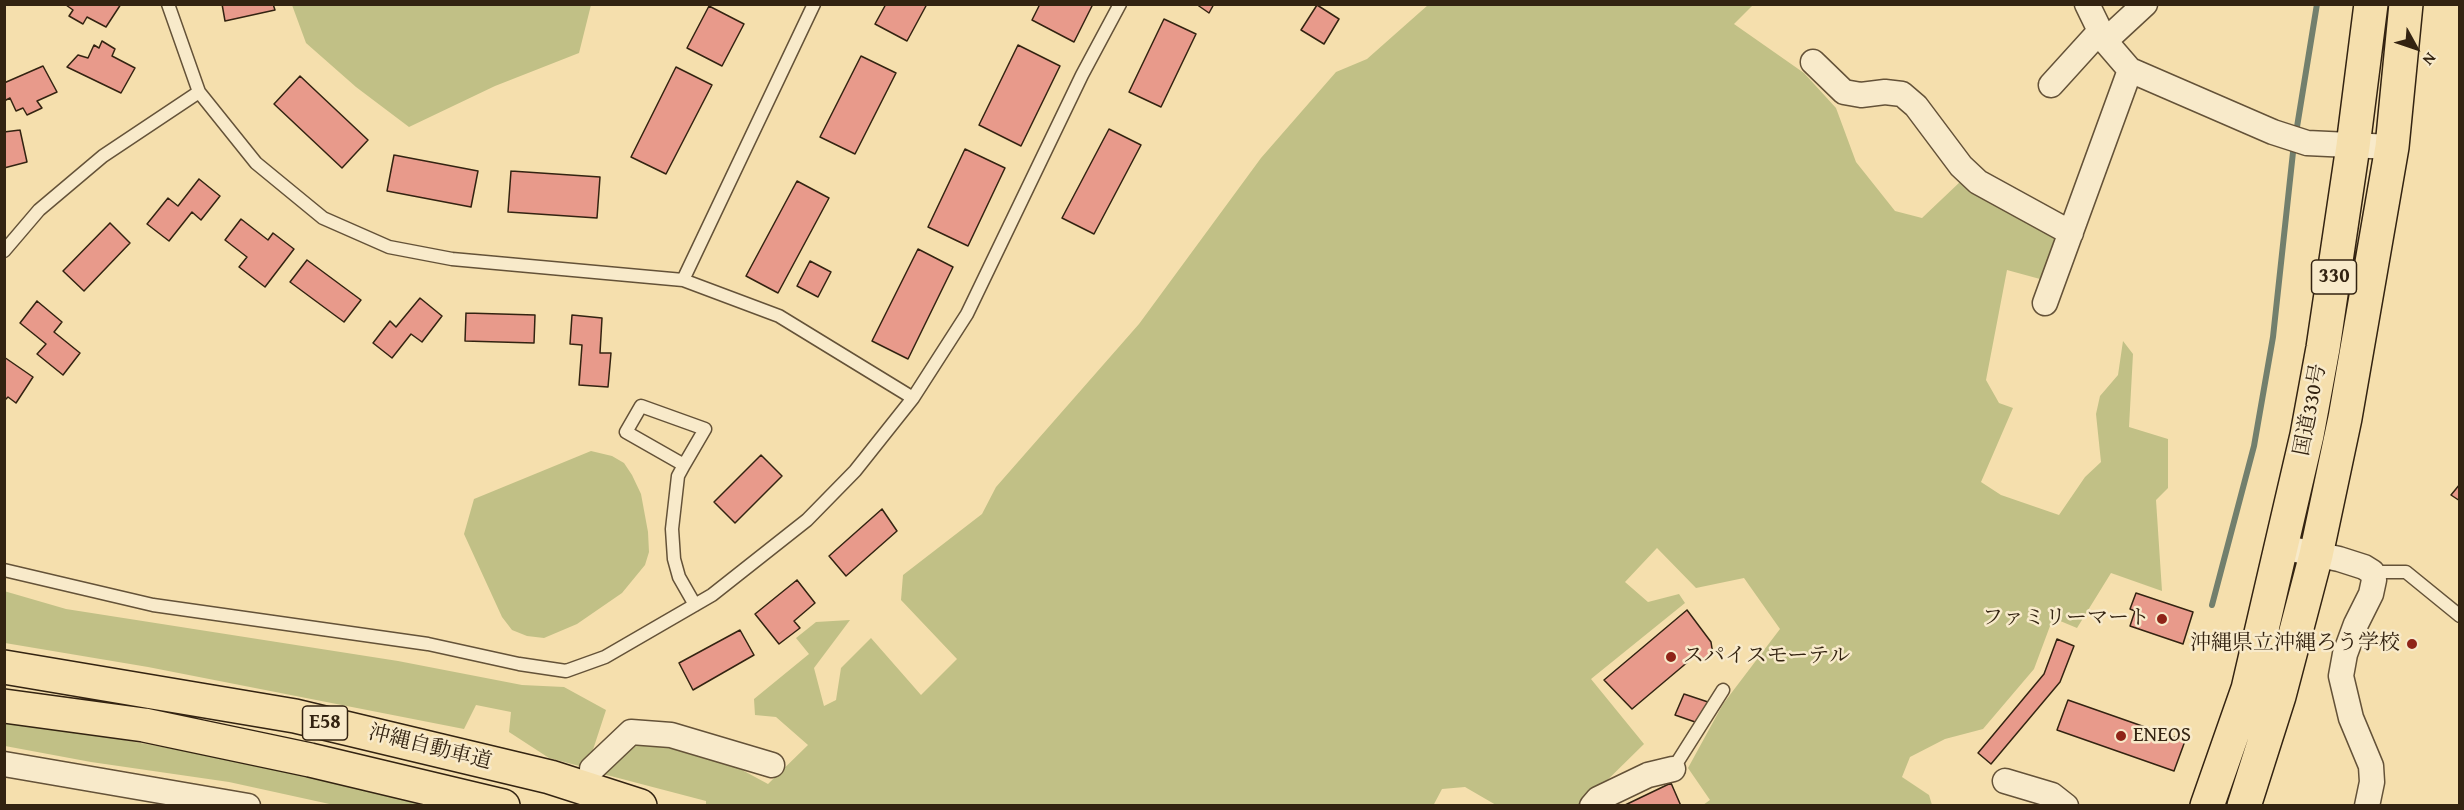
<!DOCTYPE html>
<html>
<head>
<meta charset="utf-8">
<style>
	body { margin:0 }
	#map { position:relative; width:2464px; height:810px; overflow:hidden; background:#f5dfad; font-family:"Gentium Book Plus",serif }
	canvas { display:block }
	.frame { position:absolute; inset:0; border:6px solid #332311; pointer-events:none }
	.north { position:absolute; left:2386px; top:18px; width:60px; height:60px; -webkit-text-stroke:4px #f8eaca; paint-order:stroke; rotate:130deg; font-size:16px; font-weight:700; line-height:24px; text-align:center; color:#332311 }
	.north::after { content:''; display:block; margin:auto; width:21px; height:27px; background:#332311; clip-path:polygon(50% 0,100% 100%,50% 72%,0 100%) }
</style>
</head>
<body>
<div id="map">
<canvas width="2464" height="810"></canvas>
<div class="frame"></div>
<div class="north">N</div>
</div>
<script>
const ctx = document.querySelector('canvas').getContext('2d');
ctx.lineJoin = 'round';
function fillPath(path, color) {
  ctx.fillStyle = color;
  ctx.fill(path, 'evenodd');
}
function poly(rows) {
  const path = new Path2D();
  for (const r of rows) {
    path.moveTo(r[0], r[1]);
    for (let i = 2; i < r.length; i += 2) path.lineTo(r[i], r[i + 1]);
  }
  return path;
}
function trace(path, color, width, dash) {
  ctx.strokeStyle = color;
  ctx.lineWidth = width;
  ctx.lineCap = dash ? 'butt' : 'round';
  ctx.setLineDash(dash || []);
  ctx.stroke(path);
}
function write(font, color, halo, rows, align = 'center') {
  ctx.font = font + ' "Gentium Book Plus","Noto Serif JP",serif';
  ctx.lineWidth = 5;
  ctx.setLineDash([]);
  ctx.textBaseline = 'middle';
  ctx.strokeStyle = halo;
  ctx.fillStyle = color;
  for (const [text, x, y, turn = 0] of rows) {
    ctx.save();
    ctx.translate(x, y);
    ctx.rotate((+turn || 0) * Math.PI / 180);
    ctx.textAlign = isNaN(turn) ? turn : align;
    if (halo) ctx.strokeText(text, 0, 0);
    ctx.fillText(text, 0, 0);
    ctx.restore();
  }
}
fillPath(poly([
	[292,5,292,4,591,5,579,53,495,86,409,127,356,87,306,43],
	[1428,5,1753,5,1734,24,1804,73,1836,108,1856,162,1895,211,1922,218,1961,181,1988,202,2057,235,2040,279,2007,270,1986,380,1999,403,2013,408,1981,482,2001,495,2059,515,2085,477,2101,462,2096,414,2100,396,2118,375,2123,341,2133,354,2129,427,2168,439,2168,488,2156,500,2162,591,2111,573,2077,628,2053,618,2034,669,1983,729,1945,739,1910,757,1902,777,1929,795,1932,805,1703,805,1710,800,1688,768,1723,704,1780,629,1744,578,1696,588,1657,548,1625,582,1648,602,1679,594,1685,603,1591,679,1644,744,1582,805,1496,805,1465,787,1442,789,1433,806,706,806,706,801,603,774,635,737,731,764,768,784,808,745,776,717,755,715,754,699,809,654,796,638,816,622,850,620,814,668,824,706,836,700,841,668,871,638,921,695,957,659,901,600,903,575,982,514,996,487,1139,324,1261,158,1336,72,1367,59],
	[591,451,612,456,624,463,632,475,641,494,648,532,649,552,645,565,622,593,577,624,544,638,527,636,512,630,502,617,464,534,474,499],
	[4,591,66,609,398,661,522,685,564,687,606,710,587,768,549,758,509,732,511,712,476,705,464,729,148,667,5,643],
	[5,718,314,775,426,805,334,805,229,782,91,762,5,746]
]), '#c1c086');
trace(poly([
	[2296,133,2317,4],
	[2212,605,2254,446,2273,337,2294,143]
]), '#727f6d', 6);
const building = poly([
	[121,4,106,27,87,17,83,24,69,16,73,10,66,5,121,4],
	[222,4,273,4,275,10,225,21,222,4],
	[886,4,927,4,907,41,875,24,886,4],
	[1040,4,1093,4,1074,42,1032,20,1040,4],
	[1196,4,1214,4,1209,13,1196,4],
	[1317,5,1339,19,1324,44,1301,30,1317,5],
	[709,6,744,24,722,66,687,48,709,6],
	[1164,19,1196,34,1161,107,1129,92,1164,19],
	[102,41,115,49,112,56,135,68,121,93,67,67,78,55,88,58,94,45,99,48,102,41],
	[1018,45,1060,66,1021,146,979,125,1018,45],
	[861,56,896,73,855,154,820,137,861,56],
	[43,66,57,92,37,101,42,108,27,115,23,108,16,111,10,98,4,101,4,83,43,66],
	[676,67,712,85,666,174,631,157,676,67],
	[300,76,368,140,342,168,274,104,300,76],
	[1109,129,1141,145,1094,234,1062,218,1109,129],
	[20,130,27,162,4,168,4,132,20,130],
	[965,149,1005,168,968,246,928,227,965,149],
	[394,155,478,171,471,207,387,191,394,155],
	[511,171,600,177,597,218,508,212,511,171],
	[199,179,220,196,201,220,192,212,169,241,147,224,168,198,178,206,199,179],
	[797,181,829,198,778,293,746,276,797,181],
	[241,219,268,240,273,233,294,249,265,287,239,267,247,257,225,240,241,219],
	[110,223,130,243,84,291,63,271,110,223],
	[918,249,953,267,908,359,872,341,918,249],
	[307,260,361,300,344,322,290,282,307,260],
	[810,261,831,272,818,297,797,286,810,261],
	[420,298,442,316,422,342,411,334,392,358,373,343,390,321,396,327,420,298],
	[37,301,62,322,54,332,80,353,63,375,37,354,46,344,20,323,37,301],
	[466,313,535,315,534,343,465,341,466,313],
	[572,315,602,318,600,353,611,353,608,387,579,385,582,345,570,344,572,315],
	[4,357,33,377,16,403,8,397,4,401,4,357],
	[761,455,782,476,735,523,714,502,761,455],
	[2460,484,2460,501,2451,495,2460,484],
	[882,509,897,531,846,576,829,556,882,509],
	[797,580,815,603,794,621,800,628,779,644,755,614,797,580],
	[2136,593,2193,612,2183,644,2130,626,2135,611,2130,609,2136,593],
	[1687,610,1711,642,1713,655,1701,660,1696,655,1632,709,1604,680,1687,610],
	[740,630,754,655,693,690,679,663,740,630],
	[2057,639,2074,646,2060,682,1991,764,1978,753,2044,674,2057,639],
	[1684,694,1708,702,1698,723,1675,715,1684,694],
	[2068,700,2185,741,2174,771,2057,730,2068,700],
	[1671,783,1681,806,1623,806,1671,783]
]);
fillPath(building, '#e89a8b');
trace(building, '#332311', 1.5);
const service = poly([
	[168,4,199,92,256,163,323,218,389,247,452,259,683,280,779,316,913,398],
	[4,251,39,210,103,156,199,92],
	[683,280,814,4],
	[684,465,626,432,641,406,705,429,684,465,678,476,672,529,674,559,679,577,695,605],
	[4,570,153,605,428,644,519,664,566,671,605,657,712,595,807,520,855,471,913,398,967,314,1082,75,1120,4],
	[2372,572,2406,572,2460,616],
	[1673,769,1723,690]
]);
const minor = poly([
	[2087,4,2105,41,2130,70,2273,132,2307,143,2392,147],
	[2105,41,2145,4],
	[1813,62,1844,92,1861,95,1885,92,1902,94,1916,106,1961,166,1978,182,2071,233],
	[2051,85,2100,31],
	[2045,303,2130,70],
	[2282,547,2339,559,2364,567,2372,572,2374,580,2371,594,2356,624,2345,654,2341,676,2351,718,2371,766,2372,782,2367,806],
	[4,764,248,806],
	[592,769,631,732,671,735,772,765],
	[2005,781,2052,795,2066,806],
	[1592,806,1598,799,1648,775,1673,769]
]);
const trunk = poly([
	[2207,806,2248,689,2307,435,2323,348,2353,146,2371,4],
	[2244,806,2279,696,2316,555,2345,418,2392,147,2406,4]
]);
const motorway = poly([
	[4,667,295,716,550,777,640,806],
	[4,706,144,725,310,760,503,806]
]);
trace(service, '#645238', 15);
trace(minor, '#645238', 27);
trace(trunk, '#332311', 36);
trace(motorway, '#332311', 36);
trace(service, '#f8eaca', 12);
trace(minor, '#f8eaca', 24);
trace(trunk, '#f5dfad', 33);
trace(motorway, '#f5dfad', 33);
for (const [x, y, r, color] of [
	[2162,619,6,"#8f2418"],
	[2412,644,6,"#8f2418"],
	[1671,657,6,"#8f2418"],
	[2121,736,6,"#8f2418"]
]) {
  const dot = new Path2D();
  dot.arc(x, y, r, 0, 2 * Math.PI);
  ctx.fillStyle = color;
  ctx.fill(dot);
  trace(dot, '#f8eaca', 2);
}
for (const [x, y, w] of [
	[2334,277,45],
	[325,723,45]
]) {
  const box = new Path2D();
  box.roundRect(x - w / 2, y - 17, w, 34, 4.5);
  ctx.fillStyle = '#f8eaca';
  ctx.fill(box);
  trace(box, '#332311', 1.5);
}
write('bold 20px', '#332311', null, [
	["330",2334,277],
	["E58",325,723]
]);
write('21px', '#332311', '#f8eaca', [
	["国道330号",2311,410,-79],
	["沖縄自動車道",430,748,14]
]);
write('21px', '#332311', '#f8eaca', [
	["ファミリーマート",2150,619],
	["沖縄県立沖縄ろう学校",2400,644],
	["スパイスモーテル",1683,657,"left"],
	["ENEOS",2133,736,"left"]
], 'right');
</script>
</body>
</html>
